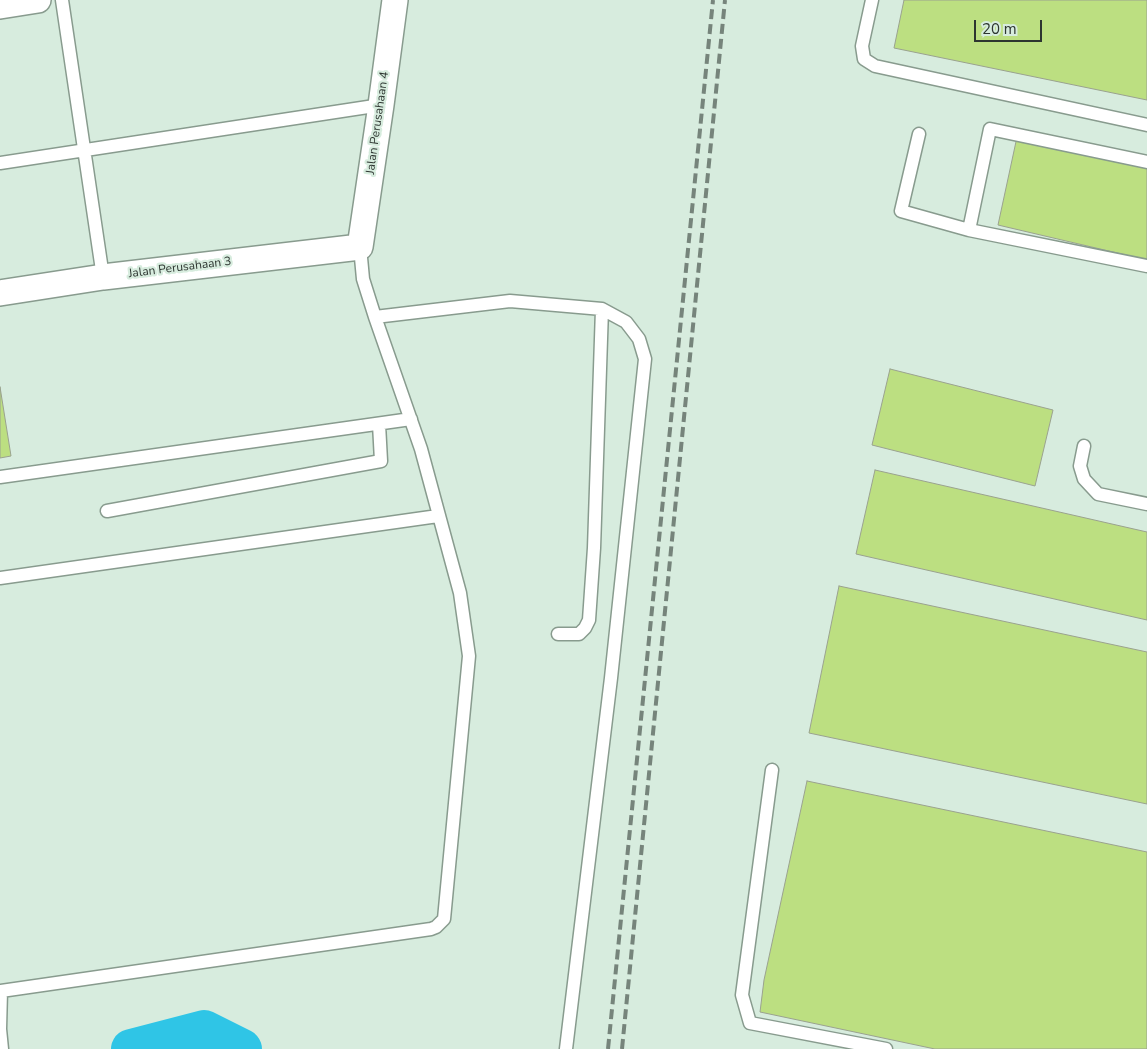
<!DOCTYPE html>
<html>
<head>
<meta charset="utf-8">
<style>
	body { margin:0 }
	#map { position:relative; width:1147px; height:1049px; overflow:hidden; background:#d7ecde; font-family:"Nunito Sans",sans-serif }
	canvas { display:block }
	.scale { position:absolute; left:974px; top:20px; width:68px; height:22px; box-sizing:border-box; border:2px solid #2d3530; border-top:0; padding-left:6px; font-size:15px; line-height:18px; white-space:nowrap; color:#2d3530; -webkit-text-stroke:4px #d7ecde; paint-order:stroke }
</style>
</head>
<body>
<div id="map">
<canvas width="1147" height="1049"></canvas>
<div class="scale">20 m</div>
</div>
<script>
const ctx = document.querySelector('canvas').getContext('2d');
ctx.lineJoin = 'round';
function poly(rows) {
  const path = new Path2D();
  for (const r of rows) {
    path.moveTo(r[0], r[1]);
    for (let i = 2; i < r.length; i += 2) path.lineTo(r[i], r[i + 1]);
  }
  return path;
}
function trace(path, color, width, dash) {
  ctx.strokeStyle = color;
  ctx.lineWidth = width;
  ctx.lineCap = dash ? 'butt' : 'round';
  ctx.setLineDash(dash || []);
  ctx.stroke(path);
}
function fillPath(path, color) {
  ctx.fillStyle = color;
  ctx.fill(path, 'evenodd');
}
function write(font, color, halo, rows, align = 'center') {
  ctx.font = font + ' "Nunito Sans",sans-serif';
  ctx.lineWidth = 4.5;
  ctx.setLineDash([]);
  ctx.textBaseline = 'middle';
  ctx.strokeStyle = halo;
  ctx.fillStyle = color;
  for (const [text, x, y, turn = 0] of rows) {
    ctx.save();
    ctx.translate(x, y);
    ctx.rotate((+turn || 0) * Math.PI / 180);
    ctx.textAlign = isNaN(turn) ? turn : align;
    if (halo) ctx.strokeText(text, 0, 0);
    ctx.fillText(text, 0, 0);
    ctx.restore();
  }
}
trace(poly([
	[131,1049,204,1030,242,1049]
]), '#2fc5e6', 40);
const building = poly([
	[904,0,1147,0,1147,100,894,48,904,0],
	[1017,137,1147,168,1147,260,998,225,1017,137],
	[890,369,1053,410,1035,486,872,445,890,369],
	[0,387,11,456,0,458,0,387],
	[875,470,1147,532,1147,620,856,554,875,470],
	[839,586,1147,652,1147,804,809,733,839,586],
	[807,781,1147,852,1147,1049,935,1049,760,1012,764,980,807,781]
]);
fillPath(building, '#bcdf81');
trace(building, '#9aa28f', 1);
const lane = poly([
	[62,0,103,277],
	[872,0,862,46,864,59,875,66,1147,125],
	[919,134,901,211,969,230,1147,266],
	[0,163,381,105],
	[969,230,990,129,1147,162],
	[360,247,363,279,375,317,510,301,602,309,626,322,639,339,645,359,611,678,566,1049],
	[1084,446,1080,466,1084,479,1098,494,1147,504],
	[0,477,411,419],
	[107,511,381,461,379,424],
	[0,578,438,516],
	[558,634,579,634,585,628,589,620,594,548,602,309],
	[772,770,742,995,750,1023,886,1049],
	[2,1049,0,1029,1,991,431,929,436,927,444,919,469,656,460,593,421,449,375,317]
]);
const street = poly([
	[0,6,38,0],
	[0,293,103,277,360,247,381,105,395,0]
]);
trace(lane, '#889b8e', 15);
trace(street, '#889b8e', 28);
trace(lane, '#fff', 12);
trace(street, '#fff', 25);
trace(poly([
	[608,1049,713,0],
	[622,1049,725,0]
]), '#76847b', 4, [10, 5]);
write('12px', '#2d3530', '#d7ecde', [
	["Jalan Perusahaan 4",378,123,-82],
	["Jalan Perusahaan 3",180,268,-7]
]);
</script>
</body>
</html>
